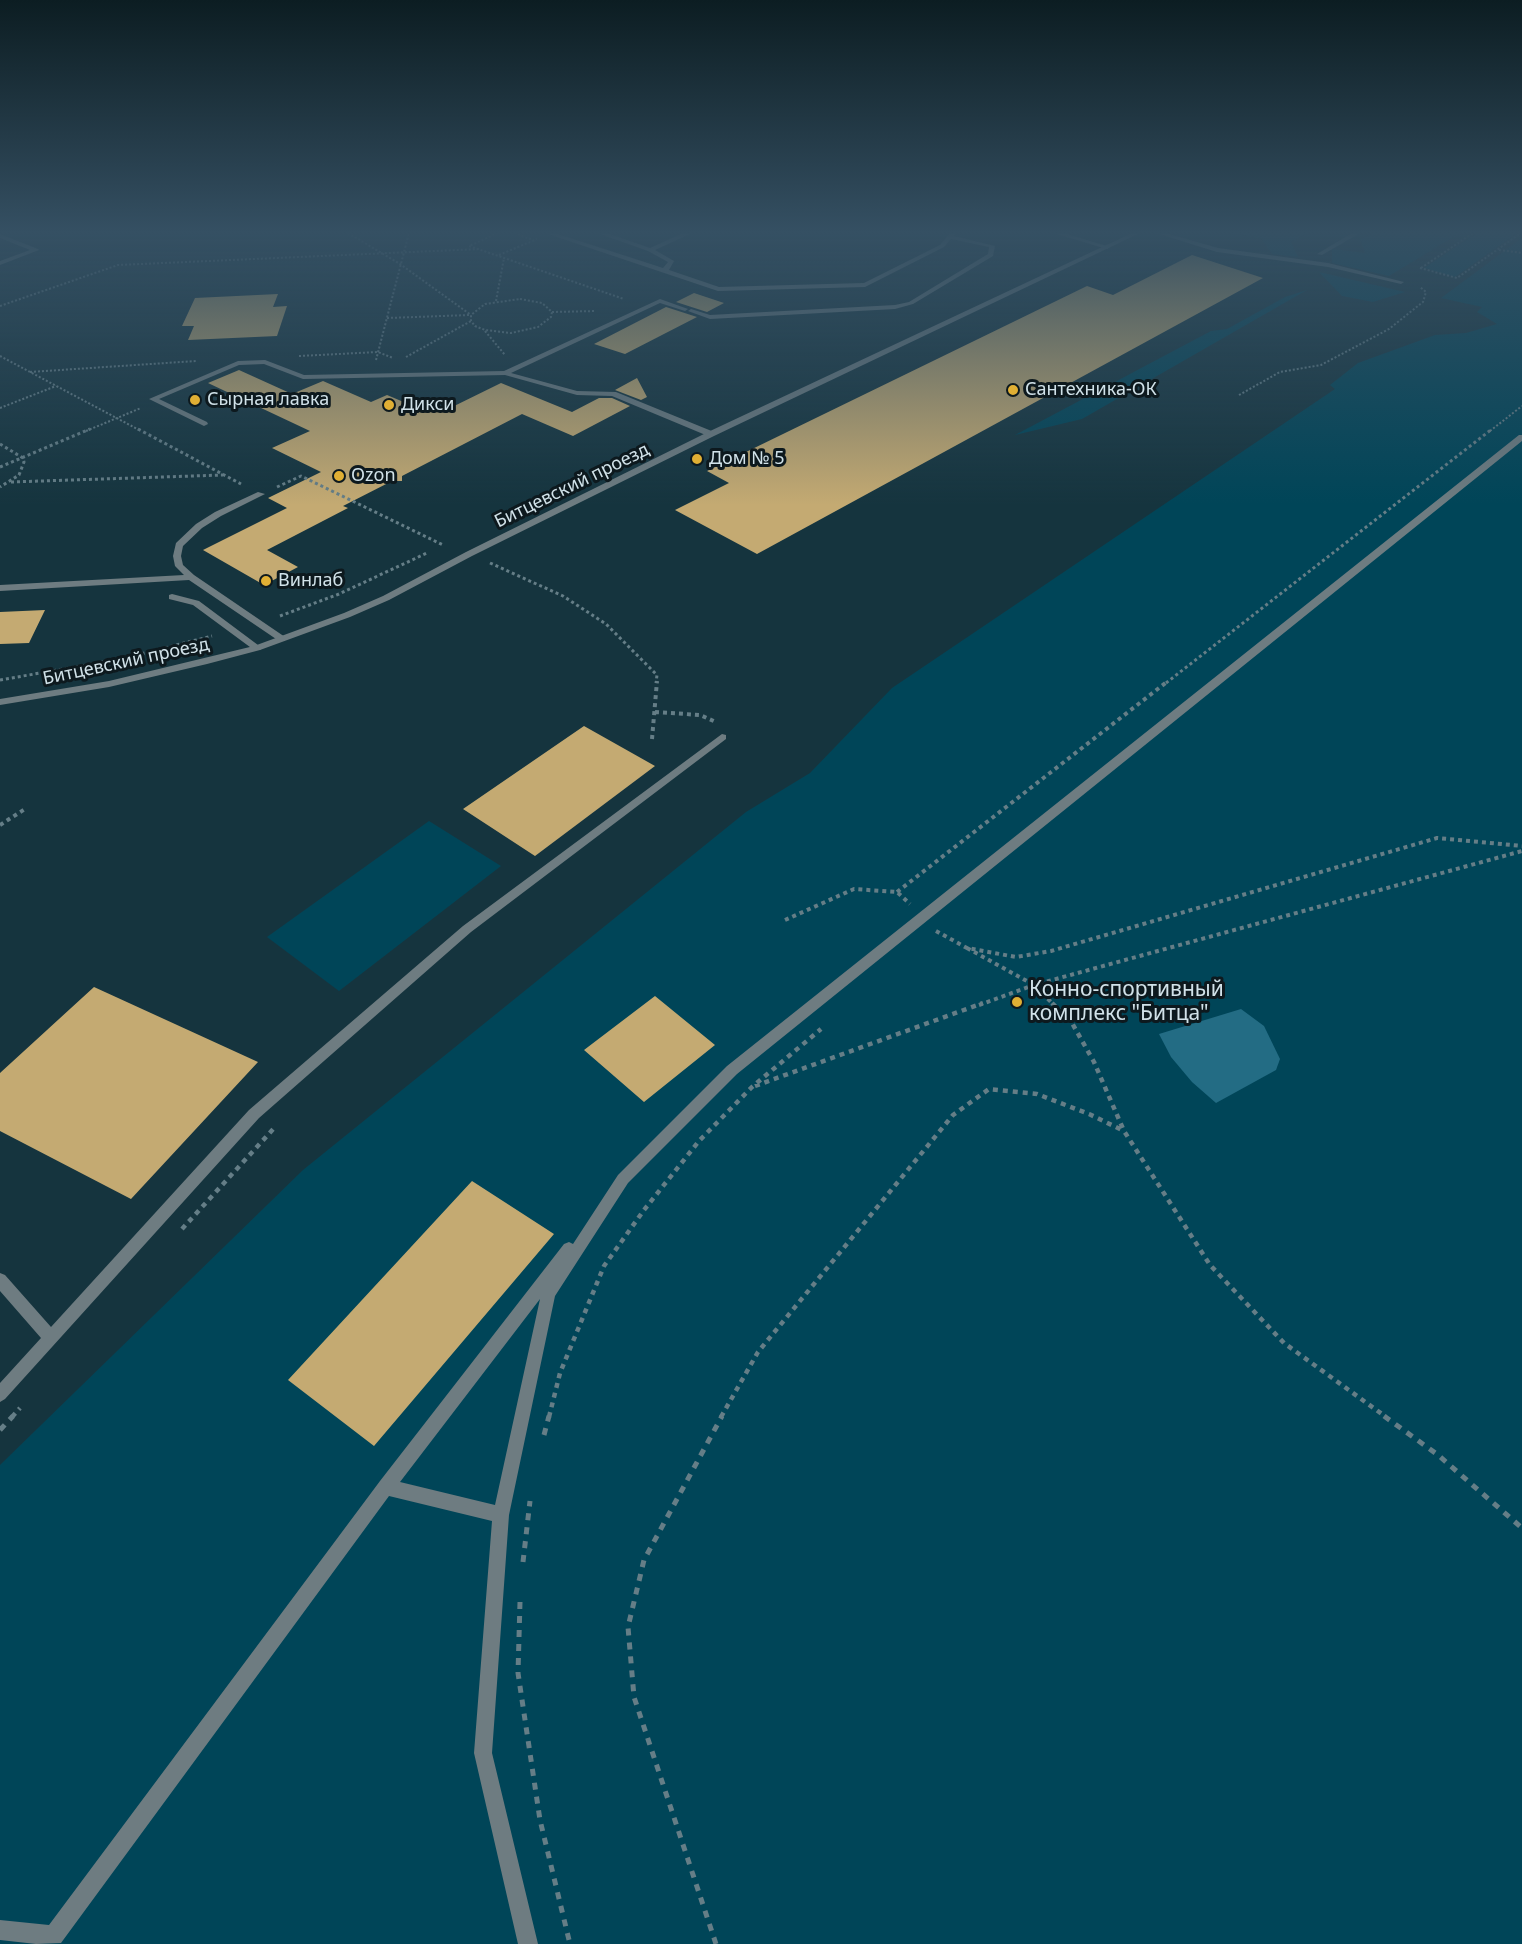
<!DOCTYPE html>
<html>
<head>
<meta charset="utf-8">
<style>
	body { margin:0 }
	canvas { display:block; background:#15343e }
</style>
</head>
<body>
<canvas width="1522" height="1944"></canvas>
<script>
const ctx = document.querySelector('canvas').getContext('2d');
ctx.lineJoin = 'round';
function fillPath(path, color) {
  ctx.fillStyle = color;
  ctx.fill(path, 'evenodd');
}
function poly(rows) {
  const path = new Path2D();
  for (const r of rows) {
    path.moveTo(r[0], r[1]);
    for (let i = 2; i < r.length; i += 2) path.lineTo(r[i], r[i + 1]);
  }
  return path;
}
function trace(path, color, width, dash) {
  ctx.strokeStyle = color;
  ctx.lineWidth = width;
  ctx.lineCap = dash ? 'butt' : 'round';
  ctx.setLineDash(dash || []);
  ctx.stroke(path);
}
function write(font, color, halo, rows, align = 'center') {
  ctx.font = font + ' "Noto Sans",sans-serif';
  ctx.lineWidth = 6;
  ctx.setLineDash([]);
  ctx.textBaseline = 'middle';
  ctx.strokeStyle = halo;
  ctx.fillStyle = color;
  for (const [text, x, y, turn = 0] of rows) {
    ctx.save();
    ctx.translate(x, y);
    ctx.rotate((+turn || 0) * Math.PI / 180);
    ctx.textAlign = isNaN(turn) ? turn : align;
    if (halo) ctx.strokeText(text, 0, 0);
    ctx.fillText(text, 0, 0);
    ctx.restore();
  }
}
fillPath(poly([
	[1229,233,1308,233,1291,242,1298,257,1272,254,1261,238],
	[1374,233,1460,233,1389,276,1332,263,1332,249,1365,253,1360,239],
	[1477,233,1517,233,1455,277,1424,268],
	[1522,238,1522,1944,0,1944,0,1465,303,1170,746,812,810,773,892,688,1335,389,1330,385,1358,363,1435,335,1466,333,1497,324,1477,312,1482,307,1441,298],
	[1319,272,1405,292,1373,302,1342,296],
	[1307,290,1082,419,1015,435,1211,331,1227,329,1285,297],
	[429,821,501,866,339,991,267,937]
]), '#004558');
fillPath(poly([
	[1241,1009,1264,1026,1280,1059,1276,1070,1216,1103,1192,1082,1171,1057,1159,1034]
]), '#236c84');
fillPath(poly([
	[1192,255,1263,278,757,554,675,510,729,483,707,471,1087,286,1113,295],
	[694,293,724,303,707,312,676,302],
	[278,294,273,307,287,306,277,336,188,340,194,326,182,326,195,298],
	[666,307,697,317,625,354,594,344],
	[239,370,292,394,323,381,371,402,387,395,406,403,422,402,444,411,501,383,572,412,599,398,612,398,630,406,573,436,522,414,402,476,402,481,392,481,343,506,348,508,267,550,298,567,264,585,203,550,287,508,268,498,321,472,272,448,310,431,208,383],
	[637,378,647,397,641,400,615,390],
	[45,610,29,643,0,644,0,612],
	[584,726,655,766,535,856,463,809],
	[94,987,258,1062,131,1199,0,1131,0,1073],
	[655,996,715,1045,644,1102,584,1050],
	[472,1181,554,1234,374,1446,288,1380]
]), '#c4aa72');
trace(poly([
	[348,233,400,264,471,315],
	[498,233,469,246,624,299],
	[514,233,533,240],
	[1499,250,1522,253],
	[499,255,537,239],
	[1420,268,1457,278,1521,233],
	[1421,268,1473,233],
	[520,299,542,303,552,312,551,317,538,327,511,333,485,330,475,326,471,321,471,315,485,304,520,299],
	[496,301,504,258],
	[0,306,118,265,480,249],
	[552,312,596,311],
	[387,318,470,315],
	[485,331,505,355],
	[0,356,141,431],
	[299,356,378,352,393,358],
	[406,357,471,321],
	[376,360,409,233],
	[30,372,196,361],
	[1239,395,1280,372,1321,365,1389,329,1423,302,1426,292,1420,287],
	[0,408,56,386],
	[86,431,141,408],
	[1490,431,1522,406]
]), '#657e87', 2, [2, 2]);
trace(poly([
	[138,429,241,484],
	[0,444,23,458,24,462,19,475,0,487],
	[0,467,90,429],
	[11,482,223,475],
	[277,487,301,476,443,545],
	[490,563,563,596,606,624,657,675,656,683],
	[280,616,339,594,427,553],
	[0,680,121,659,212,636],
	[1166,683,1492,429]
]), '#657e87', 3, [3, 3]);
trace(poly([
	[655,712,700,715,716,722],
	[652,739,657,681],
	[0,825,25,809],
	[897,892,1168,681],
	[785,920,854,889,897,892,910,904],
	[936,931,967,948,1016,957,1051,951,1437,838,1522,846],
	[967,948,1034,985,1054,1005],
	[979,1005,1034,985,1522,851]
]), '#657e87', 4, [4, 4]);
trace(poly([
	[1052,1003,1072,1023,1094,1062,1124,1131,1210,1265,1284,1343,1386,1417],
	[755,1086,983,1003],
	[182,1229,276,1126],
	[12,1417,20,1408],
	[549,1417,560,1373,604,1266,644,1210,699,1141,752,1087,821,1029],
	[721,1417,758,1352,953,1115,989,1089,1037,1094,1089,1114,1124,1131]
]), '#657e87', 4.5, [5, 5]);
trace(poly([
	[1384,1416,1438,1455,1522,1528],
	[0,1430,13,1416],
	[544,1435,549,1416],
	[523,1562,530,1501],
	[520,1602,518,1673,540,1820,570,1944],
	[716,1944,634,1697,628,1627,644,1560,722,1416]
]), '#657e87', 5, [7, 7]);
fillPath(poly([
	[555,233,663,268,668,262,648,251,597,233,607,233,650,248,683,233,692,233,655,250,674,261,669,270,719,287,864,283,940,245,950,233,956,233,954,236,995,246,993,256,913,304,895,309,710,319,688,311,691,309,710,315,895,305,909,302,988,254,989,247,951,239,944,247,865,287,718,291,548,234,555,233],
	[1053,233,1064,233,1110,247,1107,249,1053,233],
	[1156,233,1166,233,1218,248,1328,263,1404,282,1401,284,1328,267,1217,252,1156,233],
	[1352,233,1360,233,1322,255,1317,254,1352,233],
	[0,234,38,249,39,250,0,265,0,261,30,250,0,238,0,234],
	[660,299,688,309,685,311,660,303,511,373,577,391,616,392,714,432,714,436,708,436,612,396,577,395,505,375,303,379,264,364,239,365,159,399,207,422,208,424,204,426,149,399,238,361,265,360,304,375,504,371,660,299],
	[1519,435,1522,435,1522,441,737,1074,628,1183,555,1296,509,1515,492,1753,538,1944,518,1944,474,1753,492,1521,389,1496,61,1943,36,1944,0,1940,0,1920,49,1925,380,1481,564,1244,569,1242,573,1244,618,1175,727,1066,1519,435],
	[540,1299,495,1505,400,1482,540,1299],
	[258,492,265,494,221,516,202,528,183,546,181,556,183,565,194,575,285,637,285,641,279,641,189,580,0,591,0,585,184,575,175,566,173,556,176,543,196,524,215,512,258,492],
	[172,594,199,601,262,648,260,650,254,650,193,605,169,599,169,595,172,594],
	[722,734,726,735,726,739,471,932,259,1118,5,1399,0,1402,0,1383,41,1338,0,1291,0,1273,5,1275,51,1327,249,1110,463,926,722,734]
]), '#6e7c81');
fillPath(poly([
	[1132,233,1140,233,714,436,472,556,389,600,350,617,260,650,207,664,109,687,0,705,0,699,109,681,254,646,344,613,383,596,466,552,708,432,1132,233]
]), '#6e7c81');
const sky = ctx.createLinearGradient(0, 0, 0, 505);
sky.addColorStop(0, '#0c1d22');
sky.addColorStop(0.46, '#355063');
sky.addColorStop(1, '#35506300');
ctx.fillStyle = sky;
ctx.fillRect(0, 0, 1522, 505);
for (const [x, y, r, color] of [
	[1013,390,6,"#e0af34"],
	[195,400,6,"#e0af34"],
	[389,405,6,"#e0af34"],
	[697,459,6,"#e0af34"],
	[339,476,6,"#e0af34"],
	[266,581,6,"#e0af34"],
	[1017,1002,6,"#e0af34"]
]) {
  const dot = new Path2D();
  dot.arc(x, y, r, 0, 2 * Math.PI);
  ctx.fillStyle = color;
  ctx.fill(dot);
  trace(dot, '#0d191e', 2);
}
write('18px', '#d1e2e9', '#0d191e', [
	["Сантехника-ОК",1025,390],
	["Сырная лавка",207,400],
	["Дикси",401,405],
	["Дом № 5",709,459],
	["Ozon",351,476],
	["Винлаб",278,581]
], 'left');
write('18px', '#d1e2e9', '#0d191e', [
	["Битцевский проезд",572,486,-26],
	["Битцевский проезд",126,662,-12]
]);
write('21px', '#d1e2e9', '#0d191e', [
	["Конно-спортивный",1029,990],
	["комплекс \"Битца\"",1029,1014]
], 'left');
</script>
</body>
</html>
